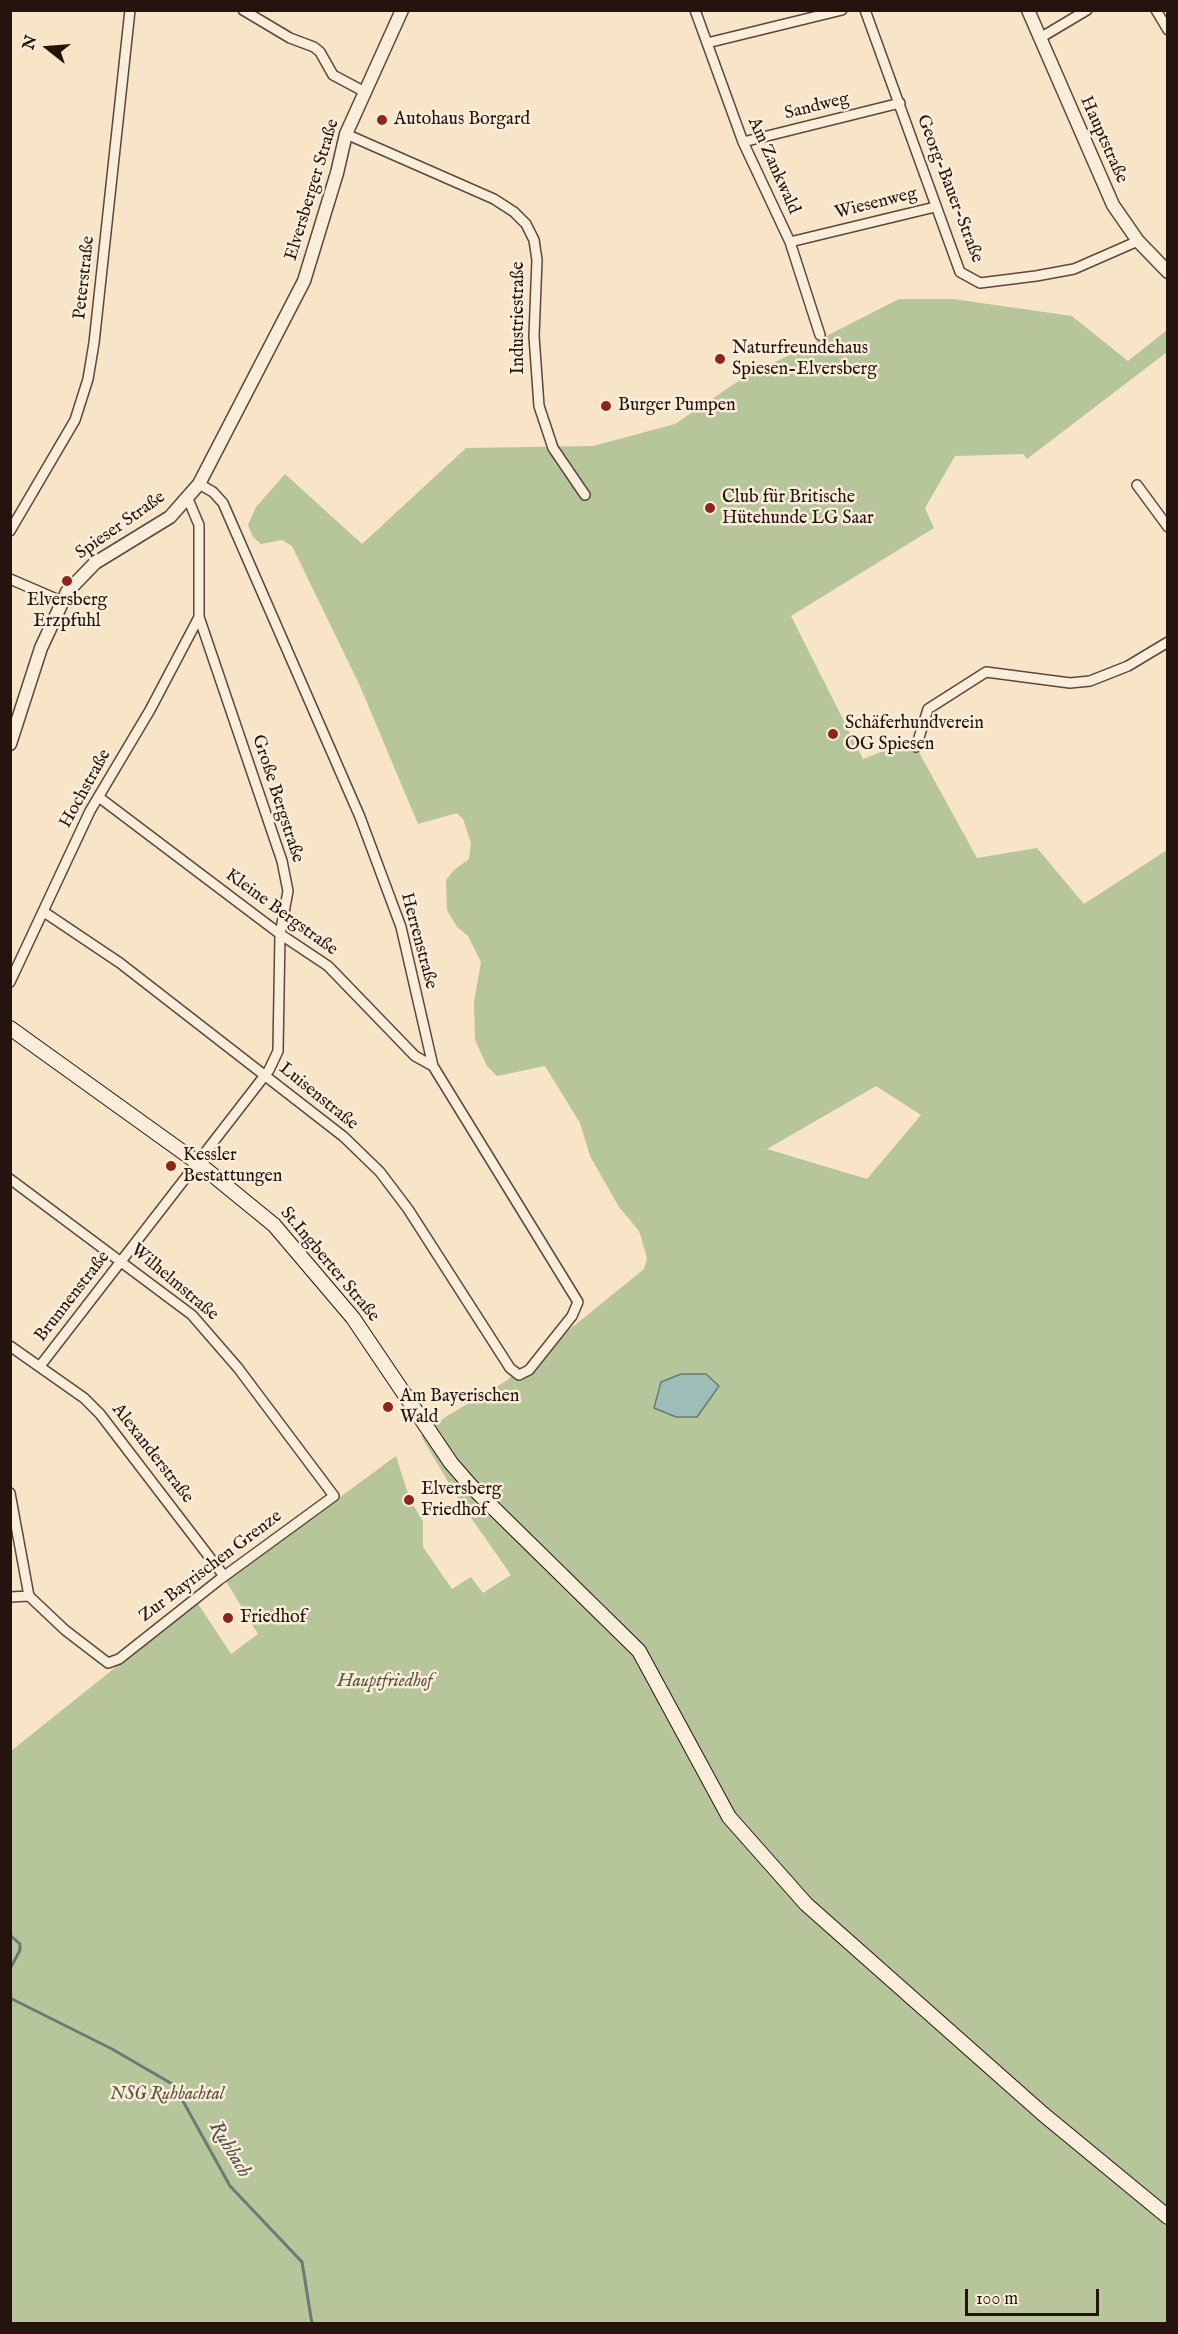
<!DOCTYPE html>
<html>
<head>
<meta charset="utf-8">
<style>
	body { margin:0 }
	#map { position:relative; width:1178px; height:2334px; overflow:hidden; background:#f8e4c6; font-family:"IM FELL English",serif }
	canvas { display:block }
	.frame { position:absolute; inset:0; border:12px solid #25140d; pointer-events:none }
	.north { position:absolute; left:18px; top:18px; width:60px; height:60px; -webkit-text-stroke:4px #faedda; paint-order:stroke; rotate:287deg; font-size:16px; font-weight:700; line-height:24px; text-align:center; color:#25140d }
	.north::after { content:''; display:block; margin:auto; width:21px; height:27px; background:#25140d; clip-path:polygon(50% 0,100% 100%,50% 72%,0 100%) }
	.scale { position:absolute; left:965px; top:2289px; width:134px; height:27px; box-sizing:border-box; border:3px solid #25140d; border-top:0; padding-left:8px; font-size:18px; line-height:21px; white-space:nowrap; color:#25140d; -webkit-text-stroke:4px #faedda; paint-order:stroke }
</style>
</head>
<body>
<div id="map">
<canvas width="1178" height="2334"></canvas>
<div class="frame"></div>
<div class="north">N</div>
<div class="scale">100 m</div>
</div>
<script>
const ctx = document.querySelector('canvas').getContext('2d');
ctx.lineJoin = 'round';
function fillPath(path, color) {
  ctx.fillStyle = color;
  ctx.fill(path, 'evenodd');
}
function poly(rows) {
  const path = new Path2D();
  for (const r of rows) {
    path.moveTo(r[0], r[1]);
    for (let i = 2; i < r.length; i += 2) path.lineTo(r[i], r[i + 1]);
  }
  return path;
}
function trace(path, color, width, dash) {
  ctx.strokeStyle = color;
  ctx.lineWidth = width;
  ctx.lineCap = dash ? 'butt' : 'round';
  ctx.setLineDash(dash || []);
  ctx.stroke(path);
}
function write(font, color, halo, rows, align = 'center') {
  ctx.font = font + ' "IM FELL English",serif';
  ctx.lineWidth = 5;
  ctx.setLineDash([]);
  ctx.textBaseline = 'middle';
  ctx.strokeStyle = halo;
  ctx.fillStyle = color;
  for (const [text, x, y, turn = 0] of rows) {
    ctx.save();
    ctx.translate(x, y);
    ctx.rotate((+turn || 0) * Math.PI / 180);
    ctx.textAlign = isNaN(turn) ? turn : align;
    if (halo) ctx.strokeText(text, 0, 0);
    ctx.fillText(text, 0, 0);
    ctx.restore();
  }
}
fillPath(poly([
	[899,299,953,299,1072,316,1128,361,1167,330,1167,352,1027,459,1023,454,955,456,925,508,934,528,791,616,863,759,901,744,916,747,977,858,1037,848,1084,904,1167,850,1167,2207,1040,2105,1039,2119,1167,2224,1167,2323,11,2323,11,1751,197,1602,231,1654,258,1634,226,1581,396,1456,410,1500,423,1521,423,1547,452,1589,471,1577,483,1593,511,1575,462,1505,421,1436,447,1416,506,1381,644,1269,647,1258,639,1231,619,1207,590,1156,580,1123,545,1066,497,1076,487,1066,475,1040,474,1002,481,962,468,936,457,927,447,910,446,880,454,870,469,859,471,843,463,819,457,813,418,824,360,686,292,546,282,540,261,544,253,537,248,525,256,507,285,474,362,544,466,448,593,446,675,424,740,380],
	[876,1086,921,1115,867,1179,767,1149]
]), '#b7c59a');
const water = poly([
	[681,1374,706,1374,719,1386,697,1417,676,1417,654,1408,661,1382,681,1374]
]);
fillPath(water, '#9dbeb8');
trace(water, '#6d7a74', 1.5);
trace(poly([
	[10,1935,20,1944,20,1950,10,1969],
	[10,1998,112,2049,174,2085,230,2186,302,2262,312,2324]
]), '#6d7a74', 3);
const minor = poly([
	[243,10,290,38,314,47,320,52,333,75,365,92],
	[695,10,743,142,790,242,820,335],
	[865,10,960,272,980,283,1036,276,1074,269,1138,241],
	[1156,10,1168,30],
	[1040,38,1087,10],
	[707,43,842,10],
	[346,134,494,199,514,212,526,224,534,240,537,260,534,336,539,406,553,448,585,495],
	[743,142,900,103],
	[790,242,935,207],
	[1137,485,1168,527],
	[10,531,75,420,88,379,94,343,130,10],
	[10,579,61,601],
	[916,747,928,709,986,672,1070,683,1090,681,1128,666,1168,642],
	[100,798,280,934,328,966,415,1056,433,1066],
	[44,912,120,963,344,1137,380,1172,408,1209,510,1368,519,1375,529,1370,572,1316,578,1302,433,1066,401,927,360,817,223,503,213,492,199,484],
	[10,982,90,811,150,710,199,617],
	[10,1179,192,1315,238,1368,334,1496,219,1580,119,1659,108,1663,65,1630,29,1596,10,1493],
	[10,1346,84,1398,100,1414,224,1576],
	[40,1366,269,1070,278,1051,280,934,288,891,282,861,199,617,199,525,188,499],
	[10,1597,29,1596]
]);
const tertiary = poly([
	[1028,10,1113,205,1138,241,1168,272],
	[10,744,41,648,67,592,95,563,170,517,199,484,304,281,337,173,346,134,402,10]
]);
const secondary = poly([
	[10,1028,198,1163,274,1225,353,1318,451,1463,471,1486,639,1651,729,1817,806,1904,1043,2114,1168,2217]
]);
trace(minor, '#5a483b', 12);
trace(tertiary, '#5a483b', 15);
trace(secondary, '#25140d', 16);
trace(minor, '#faedda', 9);
trace(tertiary, '#faedda', 12);
trace(secondary, '#faedda', 14);
for (const [x, y, r, color] of [
	[382,120,6,"#8f2418"],
	[720,359,6,"#8f2418"],
	[606,406,6,"#8f2418"],
	[710,508,6,"#8f2418"],
	[67,581,6,"#8f2418"],
	[833,734,6,"#8f2418"],
	[171,1166,6,"#8f2418"],
	[388,1407,6,"#8f2418"],
	[409,1500,6,"#8f2418"],
	[228,1618,6,"#8f2418"]
]) {
  const dot = new Path2D();
  dot.arc(x, y, r, 0, 2 * Math.PI);
  ctx.fillStyle = color;
  ctx.fill(dot);
  trace(dot, '#faedda', 2);
}
write('18px', '#25140d', '#faedda', [
	["Sandweg",817,107,-14],
	["Hauptstraße",1103,140,66],
	["Am Zankwald",773,166,66],
	["Georg-Bauer-Straße",949,189,69],
	["Elversberger Straße",313,190,-73],
	["Wiesenweg",876,204,-14],
	["Peterstraße",85,278,-84],
	["Industriestraße",519,318,-90],
	["Spieser Straße",121,526,-35],
	["Hochstraße",86,789,-61],
	["Große Bergstraße",277,799,72],
	["Kleine Bergstraße",281,913,36],
	["Herrenstraße",418,941,75],
	["Luisenstraße",318,1097,39],
	["St.Ingberter Straße",329,1265,50],
	["Wilhelmstraße",174,1283,40],
	["Brunnenstraße",73,1297,-52],
	["Alexanderstraße",152,1454,52],
	["Zur Bayrischen Grenze",211,1567,-37]
]);
write('18px', '#25140d', '#faedda', [
	["Autohaus Borgard",394,120],
	["Naturfreundehaus",732,349],
	["Spiesen-Elversberg",732,370],
	["Burger Pumpen",618,406],
	["Club für Britische",722,498],
	["Hütehunde LG Saar",722,519],
	["Elversberg",67,601,"center"],
	["Erzpfuhl",67,622,"center"],
	["Schäferhundverein",845,724],
	["OG Spiesen",845,745],
	["Kessler",183,1156],
	["Bestattungen",183,1177],
	["Am Bayerischen",400,1397],
	["Wald",400,1418],
	["Elversberg",421,1490],
	["Friedhof",421,1511],
	["Friedhof",240,1618]
], 'left');
write('italic 18px', '#58523e', '#faedda', [
	["Hauptfriedhof",385,1682],
	["NSG Ruhbachtal",167,2095]
]);
write('italic 20px', '#4f5049', '#faedda', [
	["Ruhbach",229,2150,59]
]);
</script>
</body>
</html>
